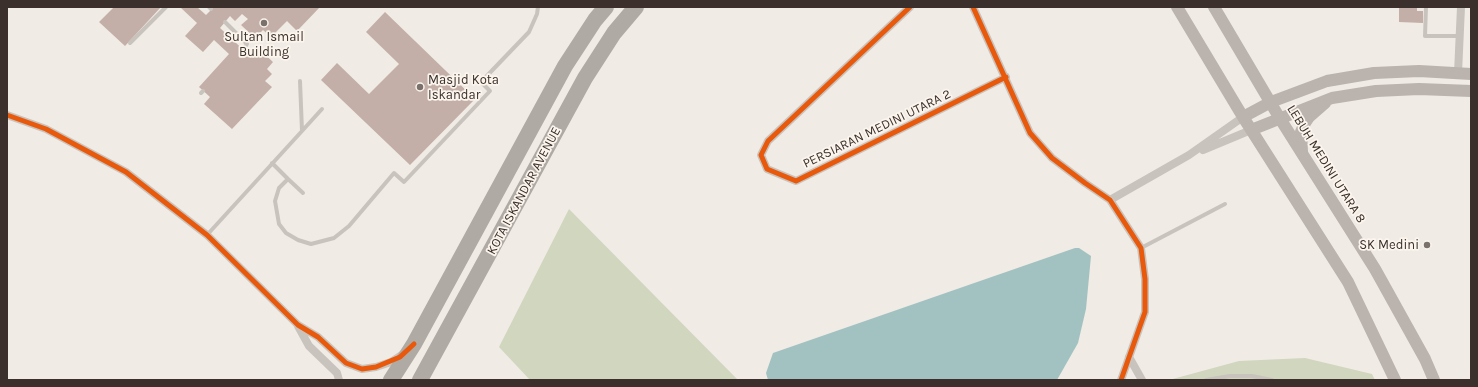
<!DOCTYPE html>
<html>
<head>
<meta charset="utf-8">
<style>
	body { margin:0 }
	#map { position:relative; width:1478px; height:387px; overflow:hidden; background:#f0ebe5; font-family:Karla,sans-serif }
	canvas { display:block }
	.frame { position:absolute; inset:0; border:8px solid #3b302b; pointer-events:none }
</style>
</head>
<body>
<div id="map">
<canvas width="1478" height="387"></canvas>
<div class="frame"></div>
</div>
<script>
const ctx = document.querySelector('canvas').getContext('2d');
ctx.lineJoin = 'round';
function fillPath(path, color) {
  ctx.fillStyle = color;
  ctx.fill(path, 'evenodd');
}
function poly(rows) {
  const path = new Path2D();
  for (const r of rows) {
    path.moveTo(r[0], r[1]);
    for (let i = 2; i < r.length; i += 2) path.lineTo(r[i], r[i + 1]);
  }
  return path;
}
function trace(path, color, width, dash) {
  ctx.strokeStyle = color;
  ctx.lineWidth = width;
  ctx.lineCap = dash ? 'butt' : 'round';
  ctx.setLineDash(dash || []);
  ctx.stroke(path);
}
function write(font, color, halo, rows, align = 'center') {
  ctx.font = font + ' Karla,sans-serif';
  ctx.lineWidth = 3.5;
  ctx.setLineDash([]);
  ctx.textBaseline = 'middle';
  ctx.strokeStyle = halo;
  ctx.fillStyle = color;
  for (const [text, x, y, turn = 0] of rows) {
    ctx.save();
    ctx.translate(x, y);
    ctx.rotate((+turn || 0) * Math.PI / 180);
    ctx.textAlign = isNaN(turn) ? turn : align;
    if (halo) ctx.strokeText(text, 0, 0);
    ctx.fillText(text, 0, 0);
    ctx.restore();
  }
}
fillPath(poly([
	[569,209,738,380,530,380,499,347],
	[1305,358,1372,374,1375,380,1169,380,1239,361]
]), '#d1d6bf');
fillPath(poly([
	[1075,248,1079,248,1091,256,1086,309,1078,343,1057,380,768,380,766,373,773,353]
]), '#a1c2c1');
fillPath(poly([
	[114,7,161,7,125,46,99,22],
	[180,7,197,7,206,15,214,7,320,7,297,31,287,21,271,37,263,30,255,38,241,25,248,19,242,14,235,21,230,16,220,28,250,56,258,48,273,62,267,69,272,74,265,81,272,87,232,129,204,104,210,97,199,87,229,54,214,40,203,52,185,36,197,23],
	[1399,7,1417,7,1417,11,1423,11,1423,23,1399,22],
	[385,12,475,99,410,165,321,80,337,63,369,94,399,64,366,32]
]), '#c3afa7');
trace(poly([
	[209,7,211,9],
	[1426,7,1425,36,1459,36],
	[225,22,247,44,243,50],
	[130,43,166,7],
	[201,93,203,91],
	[302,131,322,109],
	[272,163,288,179,279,188,275,201,279,224,286,233,298,240,311,244,334,238,349,226,394,173,404,182,490,91,481,82,529,32,537,14,538,7],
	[288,179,303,193],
	[207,235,302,131,300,81],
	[1141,248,1225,204],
	[1206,380,1230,376,1252,376,1272,380]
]), '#c9c3be', 4);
trace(poly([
	[910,7,768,141,761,155,767,169,796,181,1006,77],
	[973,7,1030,133,1052,158,1085,183,1110,200,1141,248,1145,279,1145,312,1121,380],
	[1458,73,1461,7],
	[7,115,46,129,126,172,207,235,298,325,318,337,346,363,362,369,376,367,391,362,403,354],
	[1203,150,1251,130],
	[1110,200,1189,155,1243,117],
	[298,326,309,346,337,373,339,380],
	[1129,357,1142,380]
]), '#c9c3be', 8);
trace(poly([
	[1177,7,1243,117,1348,282,1395,380],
	[1214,7,1279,117,1375,269,1425,359,1434,380],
	[1243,117,1271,102,1327,81,1374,73,1419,71,1471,74],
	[1251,130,1332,98,1376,91,1419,89,1471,91],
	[1302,152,1301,132,1305,123,1309,117,1325,103]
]), '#bab3ae', 12);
trace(poly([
	[391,380,414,344,565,66,595,20,606,7],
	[420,380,585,78,614,33,636,7]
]), '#afaaa4', 16);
trace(poly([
	[910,7,768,141,761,155,767,169,796,181,1006,77],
	[973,7,1030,133,1052,158,1085,183,1110,200,1141,248,1145,279,1145,312,1121,380],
	[7,115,46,129,126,172,207,235,298,325,318,337,346,363,362,369,376,367,400,357,414,344]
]), '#e8590c', 5);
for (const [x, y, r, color] of [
	[264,23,4,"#7a716c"],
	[420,87,4,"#7a716c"],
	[1427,245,4,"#7a716c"]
]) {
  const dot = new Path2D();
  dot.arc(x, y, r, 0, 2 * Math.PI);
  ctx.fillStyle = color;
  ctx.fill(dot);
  trace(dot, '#fbf5ee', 1.5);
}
write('13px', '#3b302b', '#fbf5ee', [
	["Sultan Ismail",264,37],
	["Building",264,52],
	["Masjid Kota",428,80,"left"],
	["Iskandar",428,95,"left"],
	["SK Medini",1419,245,"right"]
]);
write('13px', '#3b302b', '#fbf5ee', [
	["PERSIARAN MEDINI UTARA 2",877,129,-26],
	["LEBUH MEDINI UTARA 8",1326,164,58],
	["KOTA ISKANDAR AVENUE",524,191,-62]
]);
</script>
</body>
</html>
